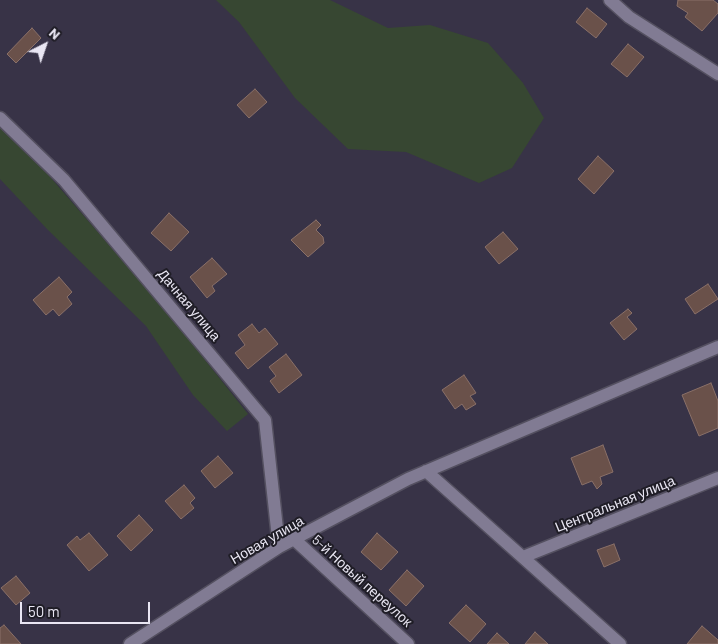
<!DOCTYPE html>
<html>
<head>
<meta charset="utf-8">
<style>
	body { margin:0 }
	#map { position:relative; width:718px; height:644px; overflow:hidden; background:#383347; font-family:Barlow,sans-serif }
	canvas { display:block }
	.north { position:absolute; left:20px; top:20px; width:50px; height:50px; -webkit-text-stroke:4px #1f1d26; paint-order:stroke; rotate:41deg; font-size:14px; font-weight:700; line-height:20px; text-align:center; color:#e9e6f3 }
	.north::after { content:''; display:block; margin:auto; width:18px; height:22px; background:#e9e6f3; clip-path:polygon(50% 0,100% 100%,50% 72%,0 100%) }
	.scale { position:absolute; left:20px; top:602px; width:130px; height:22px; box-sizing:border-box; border:2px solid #e9e6f3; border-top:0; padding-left:6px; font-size:15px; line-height:18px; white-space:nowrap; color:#e9e6f3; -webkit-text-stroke:4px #1f1d26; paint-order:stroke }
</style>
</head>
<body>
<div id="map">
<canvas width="718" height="644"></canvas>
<div class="north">N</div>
<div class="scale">50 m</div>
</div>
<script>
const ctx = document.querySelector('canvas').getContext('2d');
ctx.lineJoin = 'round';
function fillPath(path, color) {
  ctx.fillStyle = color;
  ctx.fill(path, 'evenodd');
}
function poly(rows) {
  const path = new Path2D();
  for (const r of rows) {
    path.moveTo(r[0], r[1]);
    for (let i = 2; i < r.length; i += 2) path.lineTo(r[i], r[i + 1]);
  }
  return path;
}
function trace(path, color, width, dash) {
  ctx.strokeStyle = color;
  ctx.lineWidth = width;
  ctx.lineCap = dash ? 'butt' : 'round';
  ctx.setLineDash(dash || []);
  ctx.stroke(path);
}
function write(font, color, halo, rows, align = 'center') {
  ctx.font = font + ' Barlow,sans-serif';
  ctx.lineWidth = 4;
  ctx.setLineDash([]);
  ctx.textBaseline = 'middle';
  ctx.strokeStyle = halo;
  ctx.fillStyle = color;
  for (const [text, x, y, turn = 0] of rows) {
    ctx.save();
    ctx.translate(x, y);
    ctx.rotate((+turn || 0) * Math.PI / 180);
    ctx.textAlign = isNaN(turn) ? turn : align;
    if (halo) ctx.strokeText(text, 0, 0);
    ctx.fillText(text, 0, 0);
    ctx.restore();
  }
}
fillPath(poly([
	[216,0,330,0,388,28,430,25,488,43,523,83,544,118,512,168,479,183,406,152,348,149,295,98,239,22],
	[0,119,167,312,248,414,227,431,193,395,146,326,47,229,0,179]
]), '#374732');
const building = poly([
	[678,0,713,0,718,4,718,13,702,31,685,17,688,13,677,6,678,0],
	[587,8,607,24,596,38,576,22,587,8],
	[32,28,41,38,16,63,7,54,32,28],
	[628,44,644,57,627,77,611,64,628,44],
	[255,89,267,102,249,118,237,105,255,89],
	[598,156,614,171,594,194,578,179,598,156],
	[169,213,189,232,171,251,151,233,169,213],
	[316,220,321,225,316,230,323,237,324,243,308,257,291,240,316,220],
	[503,232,518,249,499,264,485,247,503,232],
	[212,258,227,274,212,286,215,291,207,298,190,277,212,258],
	[59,277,72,292,67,297,72,304,59,316,53,309,46,315,33,300,59,277],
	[708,284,718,299,695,314,685,299,708,284],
	[628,309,632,313,627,317,637,329,624,340,610,323,628,309],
	[252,324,259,333,265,328,278,344,248,369,235,353,245,345,238,335,252,324],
	[286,354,302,375,279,393,270,381,276,376,269,367,286,354],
	[464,375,476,393,470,396,476,404,466,410,462,404,455,409,442,390,464,375],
	[711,383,718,401,718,428,699,436,682,395,711,383],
	[603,445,613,472,600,477,602,484,597,489,592,481,582,485,571,458,603,445],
	[218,456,233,473,215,488,201,471,218,456],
	[184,485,195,498,190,503,194,508,181,519,165,501,184,485],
	[139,515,153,530,131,551,117,536,139,515],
	[89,533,108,555,89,571,67,545,77,536,80,540,89,533],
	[377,533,398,552,381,570,361,552,377,533],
	[614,544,620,560,604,567,597,550,614,544],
	[407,570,424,586,406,606,389,590,407,570],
	[16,576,30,593,16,605,1,588,16,576],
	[466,605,486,624,470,642,449,623,466,605],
	[4,625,21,644,0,644,0,628,4,625],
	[702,626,718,640,718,644,687,644,702,626],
	[535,632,548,644,525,644,535,632],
	[497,633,509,644,487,644,497,633]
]);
fillPath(building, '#6a514a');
trace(building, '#8a7068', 1);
const street = poly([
	[610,0,629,17,718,74],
	[0,118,64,180,265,420,279,547],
	[426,471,620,644],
	[295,540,408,644],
	[523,557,718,478],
	[130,644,279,547,408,479,718,347]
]);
trace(street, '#545060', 15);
trace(street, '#817b93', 12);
write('14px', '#e9e6f3', '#1f1d26', [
	["Дачная улица",189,305,50],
	["Центральная улица",615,504,-22],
	["Новая улица",267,540,-30],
	["5-й Новый переулок",362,581,42]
]);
</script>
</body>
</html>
